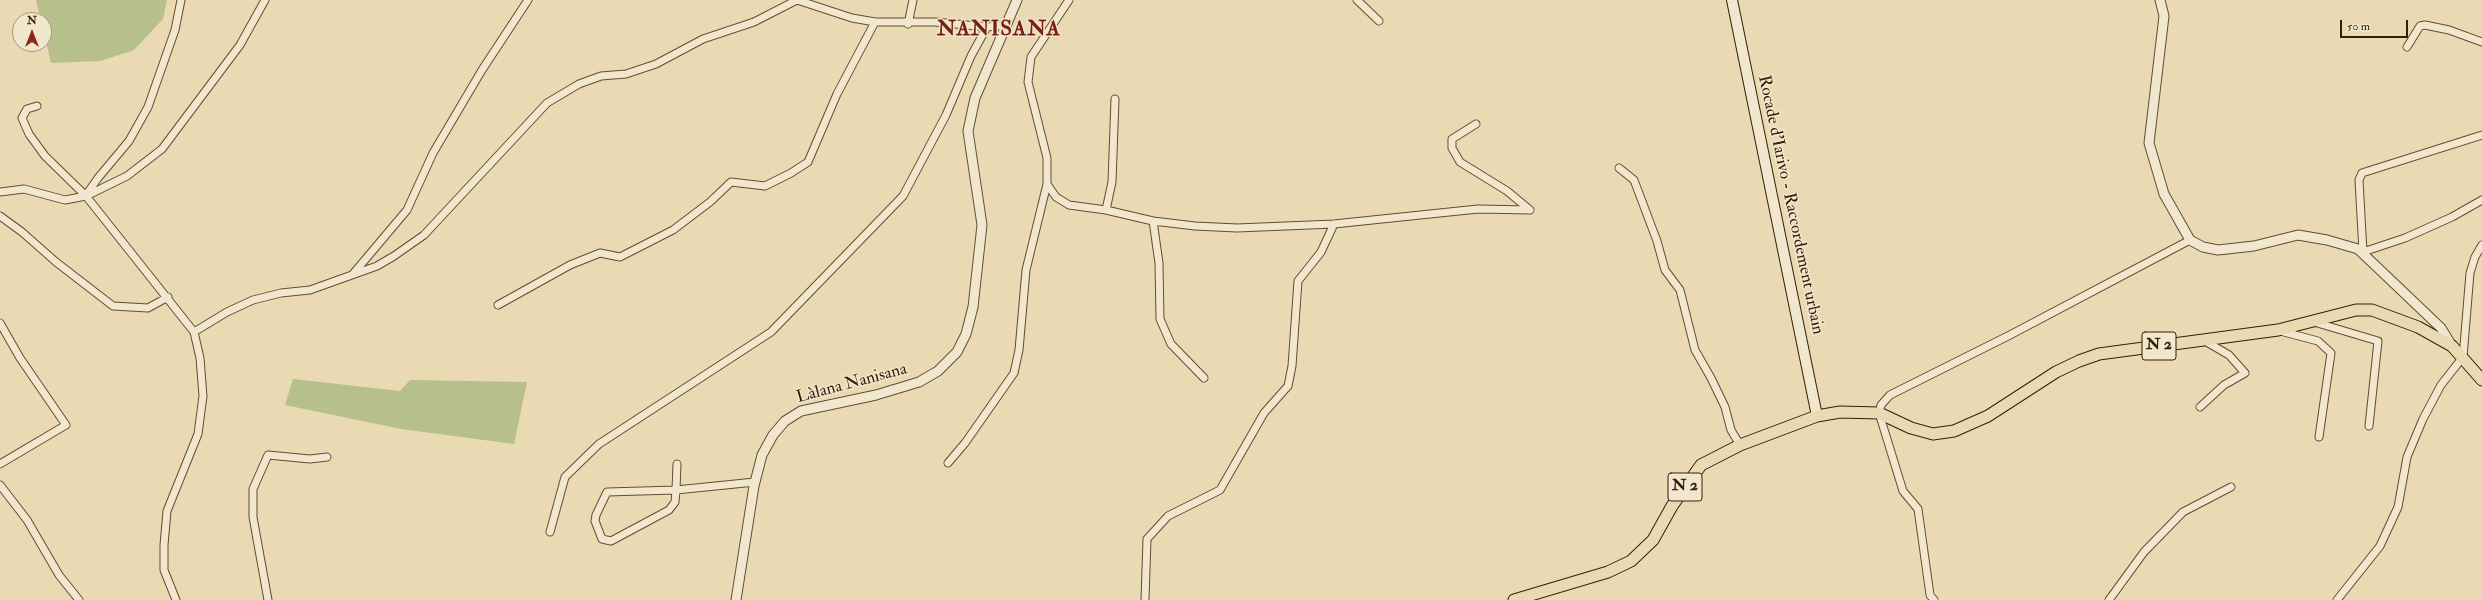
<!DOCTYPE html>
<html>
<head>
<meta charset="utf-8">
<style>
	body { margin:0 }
	#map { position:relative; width:2482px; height:600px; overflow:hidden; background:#e9dab4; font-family:"IM FELL Double Pica",serif }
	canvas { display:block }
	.north { position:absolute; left:12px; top:12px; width:40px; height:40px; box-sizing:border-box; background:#f1e7ce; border:1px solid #a6967e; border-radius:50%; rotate:0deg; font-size:11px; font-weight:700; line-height:16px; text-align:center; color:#361d05 }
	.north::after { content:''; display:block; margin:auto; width:14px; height:18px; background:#8f2418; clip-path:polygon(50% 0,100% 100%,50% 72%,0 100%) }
	.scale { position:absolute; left:2340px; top:20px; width:68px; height:18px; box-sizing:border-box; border:2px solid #361d05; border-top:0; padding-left:5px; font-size:12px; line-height:14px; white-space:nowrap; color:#361d05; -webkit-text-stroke:3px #f1e7ce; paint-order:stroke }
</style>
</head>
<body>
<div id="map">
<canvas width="2482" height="600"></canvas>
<div class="north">N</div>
<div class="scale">50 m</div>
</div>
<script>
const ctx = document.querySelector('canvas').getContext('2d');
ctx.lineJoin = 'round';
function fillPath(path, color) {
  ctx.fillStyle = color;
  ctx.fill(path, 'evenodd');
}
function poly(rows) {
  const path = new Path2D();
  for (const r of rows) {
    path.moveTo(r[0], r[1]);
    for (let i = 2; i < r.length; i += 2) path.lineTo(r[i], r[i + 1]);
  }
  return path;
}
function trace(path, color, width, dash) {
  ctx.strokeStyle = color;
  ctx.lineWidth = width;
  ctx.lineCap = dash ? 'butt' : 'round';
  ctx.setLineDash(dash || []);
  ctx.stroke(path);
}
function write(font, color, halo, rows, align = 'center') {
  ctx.font = font + ' "IM FELL Double Pica",serif';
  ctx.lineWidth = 3;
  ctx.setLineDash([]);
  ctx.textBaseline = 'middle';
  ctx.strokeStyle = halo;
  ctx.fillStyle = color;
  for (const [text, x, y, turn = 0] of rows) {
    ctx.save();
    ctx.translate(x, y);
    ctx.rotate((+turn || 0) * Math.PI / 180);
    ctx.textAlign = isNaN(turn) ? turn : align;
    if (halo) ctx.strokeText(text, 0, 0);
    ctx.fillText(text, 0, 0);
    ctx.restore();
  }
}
fillPath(poly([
	[36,0,167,0,163,19,134,50,100,61,51,63,44,33,44,20,41,20],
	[293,379,400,391,410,380,527,382,514,444,401,429,285,405]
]), '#b7bf8c');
const minor = poly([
	[1069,0,1031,57,1028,82,1047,158,1047,184,1056,197,1069,205,1106,210,1153,221,1195,226,1237,228,1334,224,1478,209,1530,210],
	[1357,0,1379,21],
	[908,24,913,0],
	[2407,47,2420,26,2425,25,2449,30,2482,42],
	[37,106,27,109,22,118,29,134,45,156,86,196],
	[1476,124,1452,139,1452,148,1460,162,1507,191,1530,210],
	[2482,135,2362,173,2359,180,2363,252,2405,238,2452,217,2482,200],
	[1619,168,1634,180,1657,241,1665,270,1680,290,1695,350,1711,378,1725,407,1731,430,1740,445],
	[0,192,24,189,65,200,86,196,194,332],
	[86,195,98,178,129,141,148,107,175,30,181,0],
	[86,196,127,176,162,149,240,45,265,0],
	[1106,210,1112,182,1115,99],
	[0,216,22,232,56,262,113,306,148,308,168,297],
	[1153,221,1159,263,1160,319,1171,344,1204,378],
	[353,274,407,210,433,153,482,70,528,0],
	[498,305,570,265,600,253,620,257,673,230,710,202,731,182,765,186,791,173,808,162,837,94,875,22],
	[2314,322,2378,341,2369,426],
	[0,323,20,358,66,425,0,464],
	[2280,331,2318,341,2331,353,2319,437],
	[2200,407,2224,385,2245,373,2229,355,2205,341],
	[948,463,965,443,1014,373,1019,350,1026,270,1047,184],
	[677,464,676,490,675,502,669,510,611,541,602,539,595,521,596,515,607,492,676,490,755,482],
	[0,485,27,520,59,575,79,600],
	[550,532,565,477,599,444,771,332,903,196,946,115,971,56,987,27],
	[176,600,164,570,164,545,167,511,198,434,203,396,200,358,194,332,227,312,253,300,281,293,310,290,377,266,394,256,424,235,547,103,579,84,601,76,626,74,656,64,703,39,754,22,797,0,852,18,875,22,935,22,987,27,1006,25],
	[268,600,253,517,253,489,268,455,310,459,327,457],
	[1145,600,1147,539,1168,516,1220,490,1264,413,1288,386,1292,366,1298,281,1321,252,1334,224],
	[1934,600,1930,595,1918,509,1903,491,1879,413,1881,405,1890,395,2010,335,2190,240],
	[2109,600,2144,552,2183,512,2231,487],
	[2337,600,2380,546,2398,507,2407,457,2423,419,2441,385,2463,357,2470,273,2475,257,2482,245]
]);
const tertiary = poly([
	[2160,0,2164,16,2149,143,2164,194,2190,240,2203,247,2218,250,2254,246,2298,235,2327,240,2358,249,2441,328,2452,346],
	[736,600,754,486,762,455,773,435,785,421,801,411,876,395,919,382,938,371,957,352,966,334,973,307,982,225,968,131,975,98,1017,0]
]);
const secondary = poly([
	[1732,0,1817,416]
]);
const primary = poly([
	[1514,600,1608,572,1631,561,1653,540,1672,506,1701,465,1740,445,1817,416,1840,412,1879,413,1911,428,1933,434,1954,431,1988,416,2056,372,2079,361,2099,354,2278,330,2356,310,2372,310,2418,327,2452,346,2482,380]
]);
trace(minor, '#634c31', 9);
trace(tertiary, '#634c31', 11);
trace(secondary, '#361d05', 12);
trace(primary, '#361d05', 13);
trace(minor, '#f1e7ce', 7);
trace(tertiary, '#f1e7ce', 9);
trace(secondary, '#f1e7ce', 10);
trace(primary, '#e9dab4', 11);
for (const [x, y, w] of [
	[2159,346,34],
	[1685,487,34]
]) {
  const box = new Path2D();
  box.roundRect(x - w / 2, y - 14, w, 28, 3);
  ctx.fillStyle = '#f1e7ce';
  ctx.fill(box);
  trace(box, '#361d05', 1);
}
write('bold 16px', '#361d05', null, [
	["N 2",2159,346],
	["N 2",1685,487]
]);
write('17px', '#361d05', '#f1e7ce', [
	["Rocade d'Iarivo - Raccordement urbain",1790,205,78],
	["Làlana Nanisana",852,384,-15]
]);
ctx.letterSpacing = '1px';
write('bold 21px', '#7a1f14', '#f1e7ce', [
	["NANISANA",999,30]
]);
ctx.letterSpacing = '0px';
</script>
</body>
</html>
